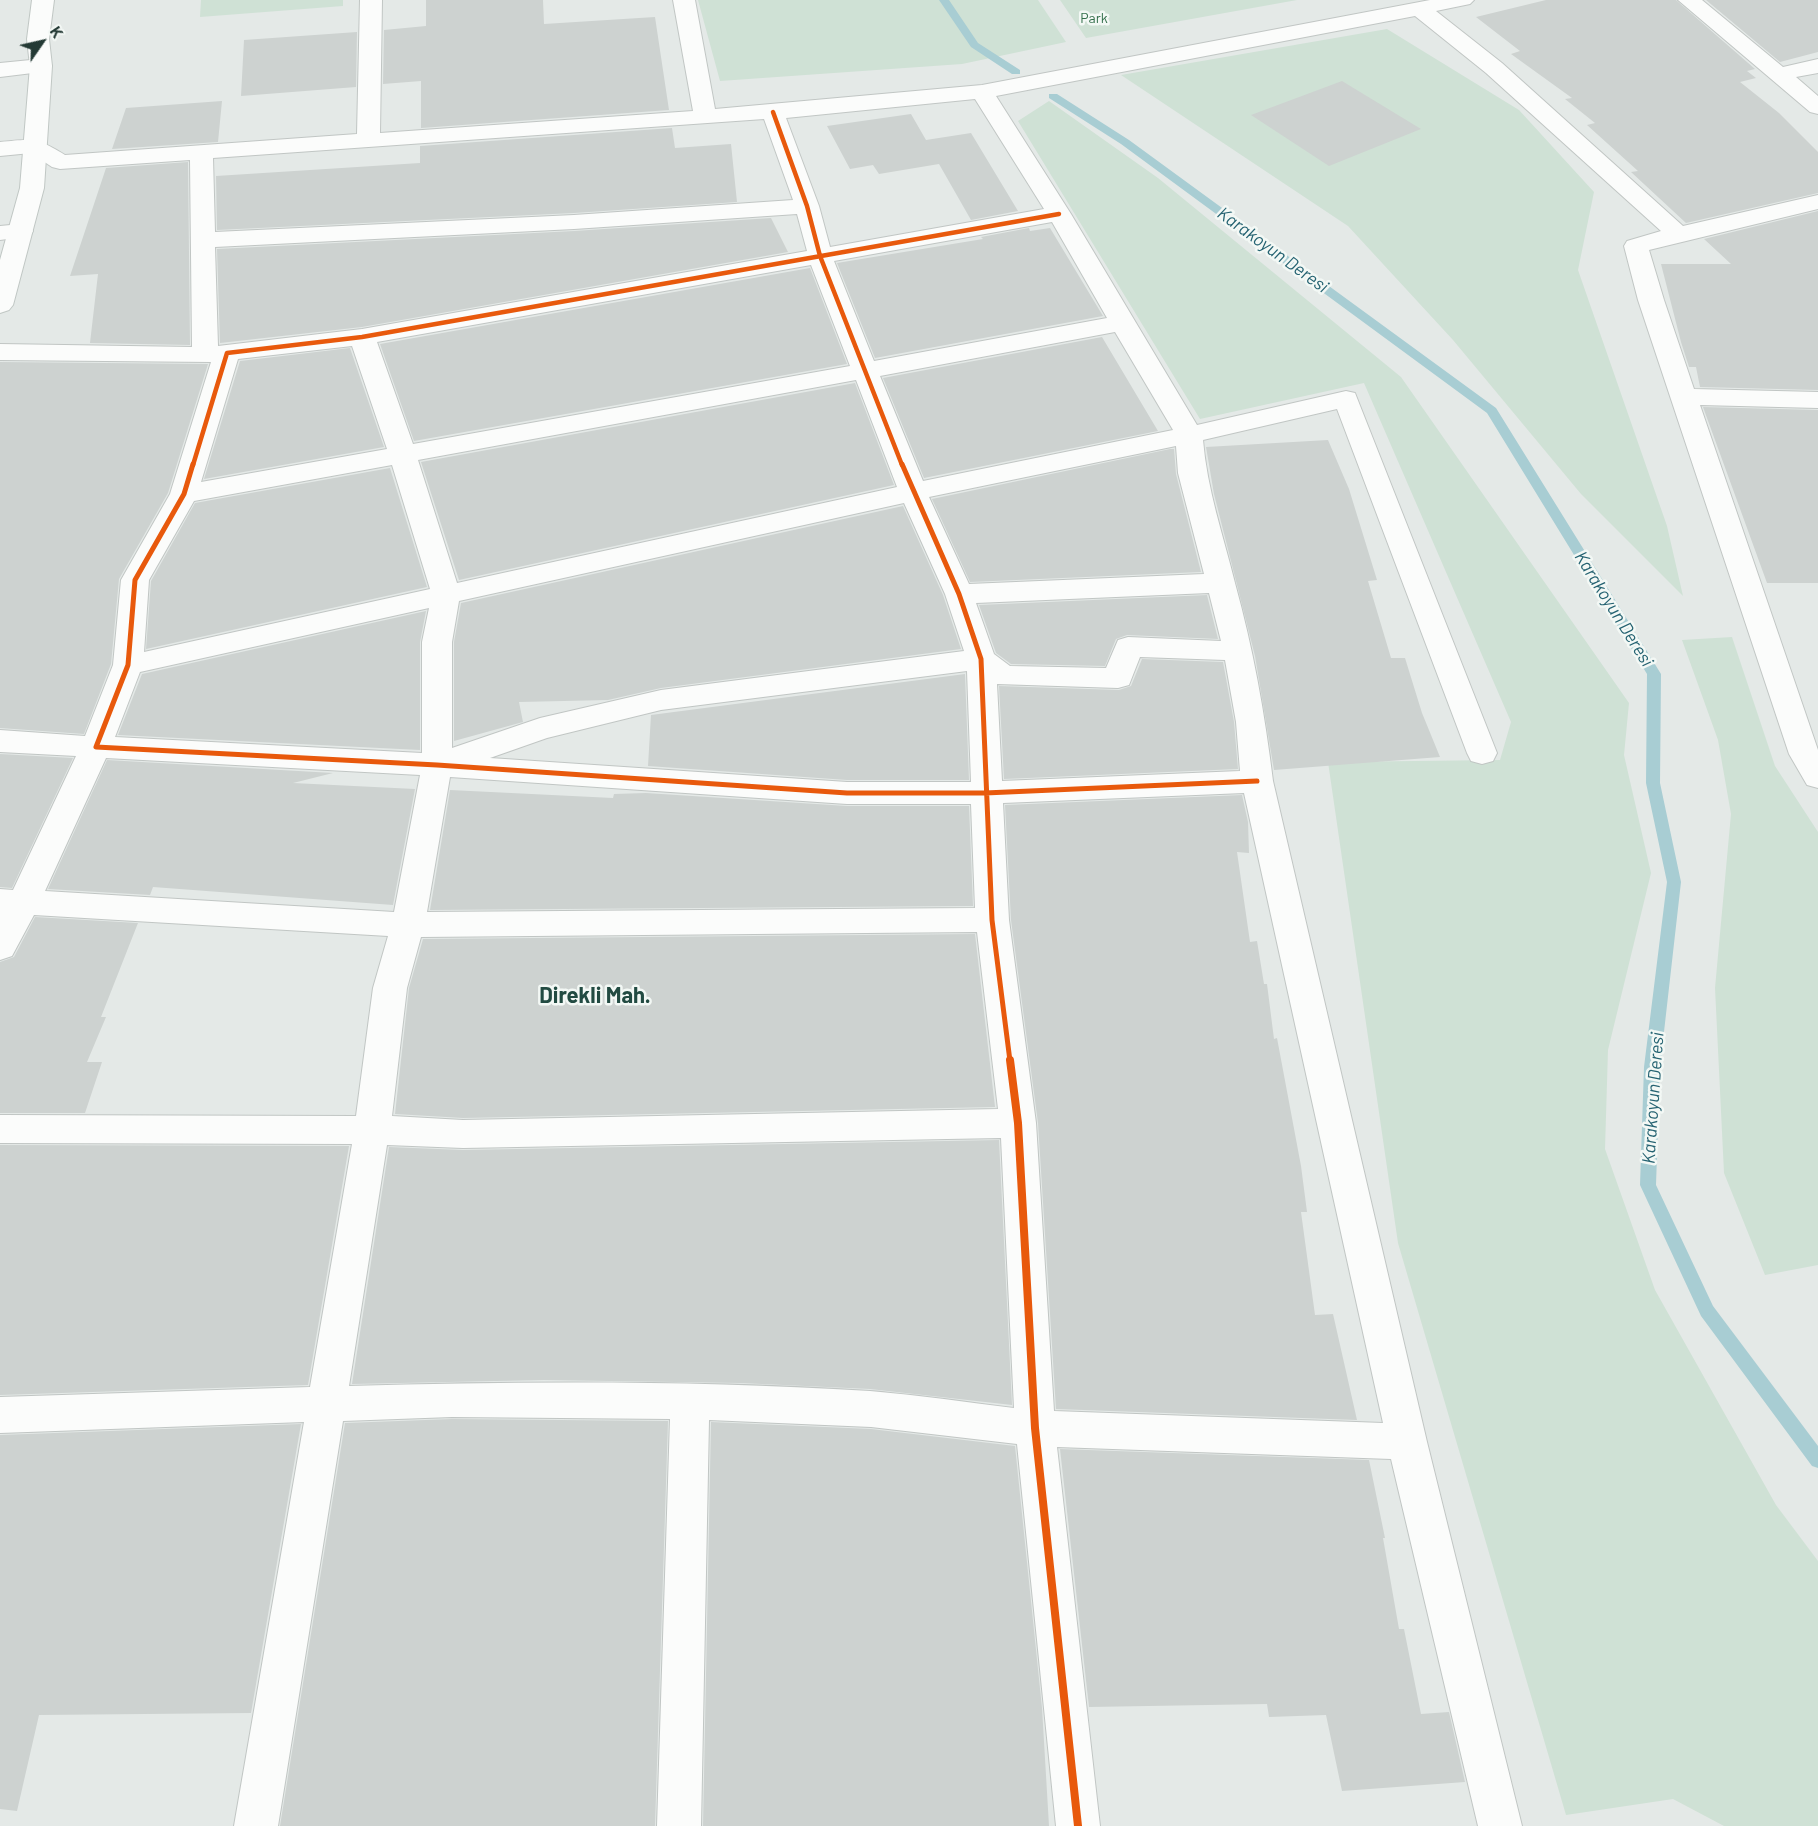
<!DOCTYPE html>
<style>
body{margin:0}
#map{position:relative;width:1818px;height:1826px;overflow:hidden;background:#e4e9e7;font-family:Barlow,sans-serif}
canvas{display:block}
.north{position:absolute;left:12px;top:12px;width:60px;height:60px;-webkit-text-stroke:4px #f3f8f5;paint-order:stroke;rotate:56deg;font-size:16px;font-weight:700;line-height:24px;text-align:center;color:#243a35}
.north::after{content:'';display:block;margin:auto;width:21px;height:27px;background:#243a35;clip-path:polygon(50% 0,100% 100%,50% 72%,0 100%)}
</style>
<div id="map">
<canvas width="1818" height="1826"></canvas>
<div class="north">K</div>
</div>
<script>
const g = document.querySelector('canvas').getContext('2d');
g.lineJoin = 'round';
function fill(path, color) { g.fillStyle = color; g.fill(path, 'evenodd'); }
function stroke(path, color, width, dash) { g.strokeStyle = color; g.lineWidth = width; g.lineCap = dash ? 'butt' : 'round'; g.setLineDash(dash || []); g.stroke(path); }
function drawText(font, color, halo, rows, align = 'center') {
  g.font = font + ' Barlow,sans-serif'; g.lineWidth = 5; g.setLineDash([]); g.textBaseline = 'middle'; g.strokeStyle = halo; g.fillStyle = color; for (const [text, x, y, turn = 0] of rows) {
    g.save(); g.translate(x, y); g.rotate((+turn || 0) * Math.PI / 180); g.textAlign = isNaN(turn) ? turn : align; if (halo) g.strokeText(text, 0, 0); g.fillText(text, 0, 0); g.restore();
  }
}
const green = new Path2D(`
 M201,0h142v6l-143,11z
 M698,0h340l28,42 -104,22 -242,17z
 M1060,0h237l-211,38z
 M1387,29l132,81 75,82 -16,78 89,256 16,70 -102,-102 -128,-154 -105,-114 -227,-151z
 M1049,101l109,77 243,199 228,326 -5,52 27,118 -43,177 -3,99 50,141 121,215 42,56v265h-94l-51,-27 -107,16 -168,-572 -70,-481 172,-2 11,-38 -147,-339 -164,36 -182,-298z
 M1732,637l43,129 43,66v433l-53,10 -41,-102 -9,-185 16,-174 -13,-74 -36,-100z`);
const stream = new Path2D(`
 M939,0h10l29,43 42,27v4h-8l-41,-27z
 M1049,94h8l72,46 367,268 165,266 -1,109 21,99 -21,185 -4,118 57,121 105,140v22l-6,-2 -111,-150 -61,-131 4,-118 23,-185 -21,-99 1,-109 -160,-261 -366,-269 -72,-46z`);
const building = new Path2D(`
 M426,0h117l1,24 111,-7 14,93 -248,18v-47l-38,3 1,-54 42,-4z
 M1546,0h130l79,69 -8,2 9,7 -16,4 39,31 39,39v41l-132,30 -55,-51 7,-1 -51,-46 8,-2 -30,-24 7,-1 -61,-44 9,-3 -44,-34z
 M1706,0h112v52l-38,10z
 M357,32l-1,55 -115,9 3,-56z
 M1342,81l79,48 -92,37 -78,-51z
 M222,101l-4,41 -106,7 14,-41z
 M911,114l15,26 45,-7 47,78 -47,9 -32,-56 -60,10 -6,-9 -23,4 -23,-43z
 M672,128l3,20 56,-4 6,58 -163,11 -357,17 -1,-54 204,-13v-17z
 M188,162l2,183 -100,-2 8,-69 -28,2 36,-108z
 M1818,211v179l-118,-3 -4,-20h-7l-8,-25 -20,-78h70l-27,-25z
 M771,218l17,34 -426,75 -142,16 -3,-94 357,-18z
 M1029,228l1,3 20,-3 53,88 -228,42 -38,-95 146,-24 -2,-2z
 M810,268l37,96 -433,77 -34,-97z
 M1102,337l56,94 -234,47 -41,-100z
 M350,348l34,99 -180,32 36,-118z
 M0,362l208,2 -40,129 -49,86 -8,85 -27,70 -84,-6z
 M855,383l39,102 -435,95 -38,-118z
 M1703,407l115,3v173h-51z
 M1328,440l21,49 28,91 -9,1 23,77h14l17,55 18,44 -166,13 -19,-114 -41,-162 -8,-47z
 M1170,449h4l2,25 25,98 -231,10 -38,-83z
 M390,468l37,119 -281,62 5,-68 44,-78z
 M903,506l40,89 18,54 -300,39 -53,12 -89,2 4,20 -69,19v-99l7,-39z
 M1207,595l11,44 -91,-4 -11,4 -11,27 -94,-2 -15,-11 -17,-48z
 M426,611l-6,31v108l-302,-15 24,-61z
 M1142,659l81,3 11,60 4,47 -234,10 -5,-93 120,4 12,-4z
 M965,674l4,106h-122l-199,-14 3,-51z
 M0,754l73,4 -61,130 -12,-1z
 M107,760l226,13 -40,10 122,6 -22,116 -240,-18 -3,8 -102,-6z
 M450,790l163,8 1,-4 32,-1 201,13h122l4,100 -543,4z
 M1242,795l6,27 1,31 -12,-1 13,90 7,-1 7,43h3l7,55 3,-1 24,128 6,46h-6l14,103 18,-1 24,106 -301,-11 -18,-286 -27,-203 -6,-115z
 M35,917l103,6 -37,94h5l-19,45h15l-17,51h-85v-151l14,-5z
 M975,934l20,173 -532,11 -68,-4 14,-126 14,-49z
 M999,1140l13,265 -142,-16 -130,-6 -196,-3 -192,4 37,-237 74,3z
 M0,1145l349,1 -41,239 -308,10z
 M452,1419l216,2 -13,405h-375l65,-403z
 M711,1422l160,7 144,17 27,262 7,118h-346z
 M301,1424l-50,289 -212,2 -22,96 -17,-2v-374z
 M1060,1449l309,11 16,78h-2l16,91h5l17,85 28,-2 16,70 -123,9 -16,-76 -57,2 -2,-13 -178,3z`);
const street = new Path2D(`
 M360,0h22l-2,133 313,-22 -20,-111h22l20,109 267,-24 448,-85h44l-4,4 -34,7 66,52 181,163 135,-31v14l-169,41 15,50 30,89 124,3v16l-118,-3 118,345v38l-11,-3 -18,-31 -151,-454 -14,-54 3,-5 34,-10 -175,-158 -71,-57 -419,80 75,118 126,211 149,-34 9,2 142,360 -4,8 -11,3 -11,-3 -4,-8 -130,-344 -134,31c4,49 20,95 32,143 18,65 30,131 38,198l154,661 95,384h-44l-87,-367 -334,-12 43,379h-44l-39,-382 -146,-17 -162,-7 -8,406h-44l13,-407 -218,-2 -109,4 -65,405h-44l70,-404 -304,11v-36l310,-10 42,-243 -352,-1v-28l356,1 17,-128 15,-52 -354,-21 -22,41 -12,4v-71l13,1 63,-134 -76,-4v-22l85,6 28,-71 8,-85 49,-86 41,-132 -211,-2v-16l192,3 -2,-187 -130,9 -8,-2 -21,-14 -31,3v-14c32,-3 36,-5 65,13l292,-21zM975,99l69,110 -214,38 -11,-41 -33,-88zM764,119l29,81 -219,15 -359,17 -2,-74zM797,214l10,37 -445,78 -144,17 -3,-99 359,-18zM1052,222l55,96 -233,43 -40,-100zM811,265l39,101 -437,78 -36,-102zM1115,332l58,98 -250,51 -43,-105zM352,346l35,103 -186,33 37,-123zM856,380l41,107 -440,96 -39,-123zM1176,446l2,27 26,101 -235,10 -40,-87zM392,465l38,124 -286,63 5,-72 45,-79zM904,503l41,91 19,57 -303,39 -121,28 -88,30v-106l7,-41zM1209,593l12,48 -93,-4 -10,3 -12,28 -96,-2 -16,-12 -18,-51zM429,608l-7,34v111l-307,-16 25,-65zM1140,657l85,3 11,62 4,49 -238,10 -5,-97 121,4 11,-3zM967,671l4,111h-124l-357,-24 57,-20 114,-28zM106,758l314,17 -26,137 -349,-21zM450,777l397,27h124l4,104 -548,4zM1244,793l139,630 -329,-12 -18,-288 -27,-203 -6,-117zM977,932l21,177 -535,11 -71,-4 15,-128 14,-51zM1001,1138l13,270c-48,-6 -96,-13 -144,-17 -173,-11 -348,-10 -521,-5l38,-241 76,3z
 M1678,0h24l81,67 35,-8v14l-22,4 22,19v18l-8,-2z
 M41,59l8,2 3,5 -3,5 -49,6v-14z
 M21,224l9,2 3,5 -3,5 -30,4v-14z`);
const secondary = new Path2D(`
 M32,0h22l-5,39 3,27 -8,122 -31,117 -4,5 -9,3v-53l20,-72 10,-122 -3,-27z`);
const cyclewayFar2 = new Path2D(`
 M773,112l34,94 13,50 82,209
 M193,465l34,-112 135,-16 697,-123`);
const cyclewayFar1 = new Path2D(`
 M193,464l-9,30 -49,86 -7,85 -32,82 341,18 410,28h138l272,-12
 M902,464l57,130 22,65 11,261 18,141`);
const cycleway = new Path2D(`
 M1010,1060l8,63 17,305 43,398`);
const farParknames = [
 ["Park",1094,18]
];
const waterNames = [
 ["Karakoyun Deresi",1273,250,36],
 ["Karakoyun Deresi",1614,609,58],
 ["Karakoyun Deresi",1653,1098,-86]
];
const districtNames = [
 ["Direkli Mah.",595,996]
];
fill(green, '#cfe1d5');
fill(stream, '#a8cdd3');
fill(building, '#cdd2d0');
stroke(street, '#c1c6c4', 2);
stroke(secondary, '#c0c7c4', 2);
fill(street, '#fbfcfb');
fill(secondary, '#fbfcfb');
stroke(cyclewayFar2, '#e8590c', 4.5);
stroke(cyclewayFar1, '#e8590c', 5);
stroke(cycleway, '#e8590c', 8);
drawText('14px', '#326e4a', '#f3f8f5', farParknames);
drawText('italic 18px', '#246271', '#f3f8f5', waterNames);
drawText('bold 22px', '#224b42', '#f3f8f5', districtNames);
</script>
